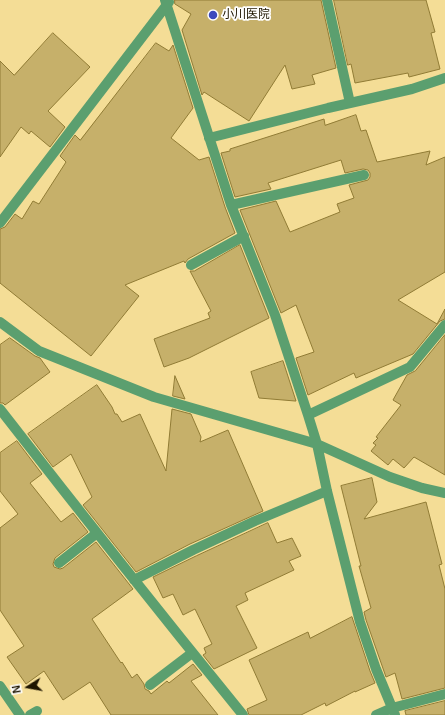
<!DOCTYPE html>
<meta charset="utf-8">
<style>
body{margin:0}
#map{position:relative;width:445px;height:715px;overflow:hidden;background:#f4dd96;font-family:Arial,sans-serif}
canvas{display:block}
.north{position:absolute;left:8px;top:667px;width:40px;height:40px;-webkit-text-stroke:3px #fff;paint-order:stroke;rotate:259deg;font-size:11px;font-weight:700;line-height:16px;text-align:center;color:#1f1600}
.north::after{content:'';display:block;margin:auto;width:14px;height:18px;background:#1f1600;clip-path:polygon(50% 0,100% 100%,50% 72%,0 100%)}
</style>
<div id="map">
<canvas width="445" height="715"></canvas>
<div class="north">N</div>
</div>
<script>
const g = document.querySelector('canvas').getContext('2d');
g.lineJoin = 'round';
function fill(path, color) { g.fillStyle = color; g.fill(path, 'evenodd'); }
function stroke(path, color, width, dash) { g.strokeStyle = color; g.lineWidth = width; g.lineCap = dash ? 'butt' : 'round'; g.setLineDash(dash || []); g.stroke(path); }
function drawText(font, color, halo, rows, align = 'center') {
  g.font = font + ' Arial,"Noto Sans JP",sans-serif'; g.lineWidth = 3.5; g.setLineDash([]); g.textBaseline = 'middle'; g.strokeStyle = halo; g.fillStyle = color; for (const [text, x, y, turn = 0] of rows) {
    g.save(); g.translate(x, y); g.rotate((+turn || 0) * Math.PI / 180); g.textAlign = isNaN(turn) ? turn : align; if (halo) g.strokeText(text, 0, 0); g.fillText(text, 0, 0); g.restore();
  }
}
const building = new Path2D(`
 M175,0h146l15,68 -24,7 3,9 -23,5 -7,-24 -36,56 -45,-29 -2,3 -20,-65 9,-16 -16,-10z
 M334,0h92l9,32 -4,1 9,36 -31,8 -1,-4 -53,10 -4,-19 -3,1z
 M53,33l37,34 -42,44 17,16 -15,20 -19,-16 -2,3 -8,-7 -21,30v-96l14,14z
 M156,43l13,8 4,-6 20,63 -22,30 28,22 10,-3 16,50 10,26 -47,26 -3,4 -1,-2 -59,24 14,11 -48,60 -91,-73v-54l5,-2 10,-13 7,5 11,-18 6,3 27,-42 -6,-6 15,-21 5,5z
 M356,115l5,16 5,-1 11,32 53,-11 -4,14 19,-8v115l-47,28 39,24 8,-15v10l-5,2 -27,33 -57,24 -2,-5 -46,22 -12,-37 18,-6 -18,-47 -15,8 -41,-103 36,-9 14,31 50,-20 -3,-8 17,-6 -5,-13 19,-5 2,-3v-4l-2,-3 -5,-1 -18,4 -4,-13 -73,23 3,6 -36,8 -14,-44 9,-2v-2l94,-30 1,6z
 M240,245l29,73 -80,40 -25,9 -10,-28 56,-21 -2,-5 3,-2 -21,-40h4z
 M445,335v140l-31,-18 -10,11 -11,-9 -5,6 -17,-14 5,-6 -3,-2 5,-5 -2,-1 25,-32 -8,-5 14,-25 8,-4z
 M10,338l25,18 5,2 10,14 -45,33 -2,-2h-3v-58z
 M283,361l13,40h-1l-36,-3 -8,-26z
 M175,376l10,23 -12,-3z
 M97,385l15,22 3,7h2l5,8 18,-8 26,57 6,-62 19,5 10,23 -1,5 28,-12 35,81 -73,33 -54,28 -53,-67 9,-8 -21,-43 -18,13 -25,-33z
 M17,441l25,33 -12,9 31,39 12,-9 15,19 -33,26 -2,6 1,3 6,2 3,-1 33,-26 37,47 -41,30 29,44 1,-1 10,16 5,-4 7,10 1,5 4,2 2,3 16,-13 2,2 24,-19 9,11 -11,6 27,34h-107l-21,-33 -27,18 -19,-29 -18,13 -19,-27 17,-11 -24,-36v-82l18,-14 -18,-23v-38z
 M372,478l5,24 -13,17 62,-17 16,62 -3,1 6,24v99l-43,11 -7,-26 -9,4 -20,-57 -2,-8 7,-4 -12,-42h2l-20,-80z
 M268,523l9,20 15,-5 9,18 -12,5 5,9 -49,23 3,7 -12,6 21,42 -43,21 -11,-14 3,-2 -2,-5 8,-4 -17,-35 -12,6 -10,-21 -10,4 -10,-21 43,-21z
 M352,617l18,54 5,12 -20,9v-1l-29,15 -1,-3 -24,12h-52l-2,-6 20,-9 -18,-40 59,-28 2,6z
 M445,701v14h-39l-1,-4z`);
const minor = new Path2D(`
 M165,0l66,205 44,110 33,100 9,29 10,47 33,131 16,47 19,46
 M327,0l23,103
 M209,138l119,-30 84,-19 33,-11
 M231,205l133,-30
 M0,223l169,-221
 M191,265l53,-29
 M0,322l39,29 115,46 163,47 73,33 32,11 23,5
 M0,409c80,103 161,205 243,306
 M308,415l102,-48 35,-42
 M59,563l38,-30
 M134,580l59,-30 62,-29 72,-30
 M150,685l42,-32
 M0,686l20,29
 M30,715l7,-4
 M376,715l16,-7 53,-14`);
const markers = [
 [213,15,5,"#3c4abd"]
];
const poiNames = [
 ["小川医院",222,15]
];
fill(building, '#c6b06a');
stroke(building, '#907b35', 1);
stroke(minor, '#5b9f6f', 10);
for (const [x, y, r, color] of markers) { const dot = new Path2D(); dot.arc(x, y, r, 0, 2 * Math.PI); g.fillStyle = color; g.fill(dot); stroke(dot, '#fff', 1.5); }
drawText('12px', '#1f1600', '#fff', poiNames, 'left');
</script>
